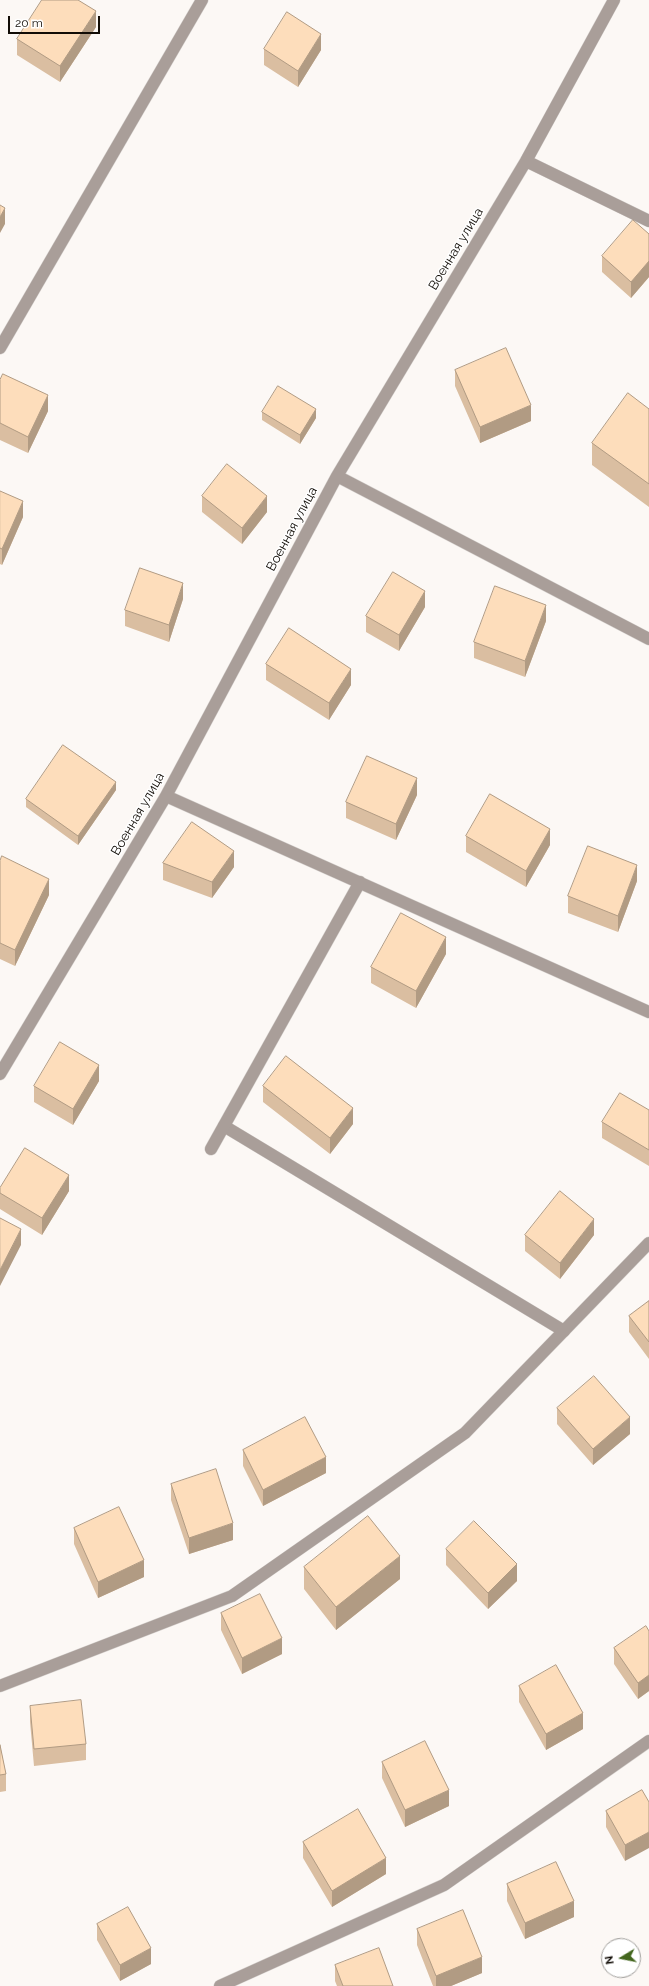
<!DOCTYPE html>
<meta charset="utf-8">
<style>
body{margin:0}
#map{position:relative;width:649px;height:1986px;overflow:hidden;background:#fcf8f5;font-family:Raleway,sans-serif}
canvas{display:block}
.north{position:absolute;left:601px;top:1938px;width:40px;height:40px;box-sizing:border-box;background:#fff;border:1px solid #a09e9b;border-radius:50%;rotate:260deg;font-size:11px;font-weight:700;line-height:16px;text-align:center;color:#110c06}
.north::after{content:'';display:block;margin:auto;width:14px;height:18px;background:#43661e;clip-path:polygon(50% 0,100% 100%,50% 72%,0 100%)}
.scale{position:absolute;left:8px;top:16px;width:92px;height:18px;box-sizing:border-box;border:2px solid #110c06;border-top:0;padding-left:5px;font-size:12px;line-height:14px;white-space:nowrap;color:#110c06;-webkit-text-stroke:3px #fff;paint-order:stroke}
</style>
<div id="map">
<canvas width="649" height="1986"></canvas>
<div class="north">N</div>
<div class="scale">20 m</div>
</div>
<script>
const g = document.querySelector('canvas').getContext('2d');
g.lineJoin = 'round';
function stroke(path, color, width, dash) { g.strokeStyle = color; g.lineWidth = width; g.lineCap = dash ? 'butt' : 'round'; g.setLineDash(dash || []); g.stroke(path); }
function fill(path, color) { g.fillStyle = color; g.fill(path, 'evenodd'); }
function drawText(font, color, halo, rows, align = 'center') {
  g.font = font + ' Raleway,sans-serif'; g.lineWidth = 3; g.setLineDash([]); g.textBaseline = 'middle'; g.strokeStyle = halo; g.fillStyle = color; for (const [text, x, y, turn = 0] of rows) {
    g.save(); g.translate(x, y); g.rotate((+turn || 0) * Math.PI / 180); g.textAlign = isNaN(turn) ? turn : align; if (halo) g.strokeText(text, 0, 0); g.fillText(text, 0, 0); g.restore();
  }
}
const lane = new Path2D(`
 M224,1126l340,205`);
const street = new Path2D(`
 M526,161l123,60
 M0,348l202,-348
 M337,476l312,163
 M166,796l483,216
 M0,1074l166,-278 171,-320 189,-315 88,-161
 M211,1149l149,-267
 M0,1686l232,-90 233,-163 184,-190
 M220,1986l224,-101 205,-144`);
const wall = new Path2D(`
 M96,27l-36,55 -43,-27v-16z
 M264,49l57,1 -23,37 -34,-22z
 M649,234v43l-18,21 -29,-26v-16z
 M455,370l76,51 -51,22 -25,-57z
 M0,380l48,31 -20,42 -28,-13z
 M649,409v98l-57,-42v-22z
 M262,412l54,6 -16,26 -38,-24z
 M0,491l23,26 -21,48 -2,-1z
 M202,496l65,16 -25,32 -40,-32z
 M183,599l-14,43 -44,-16v-16z
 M425,607l-26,44 -33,-19v-16z
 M546,621l-21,56 -51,-19v-16z
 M266,664l85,21 -22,35 -63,-40z
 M116,790l-38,55 -52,-38v-8z
 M417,795l-21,45 -50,-22v-16z
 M466,836l84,9 -24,42 -60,-35z
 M0,861l49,34 -34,71 -15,-7z
 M163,863l71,4 -22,31 -49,-18z
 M637,881l-19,51 -50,-19v-17z
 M446,954l-30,54 -45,-25v-16z
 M99,1081l-26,44 -39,-23v-16z
 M263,1086l90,38 -23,30 -67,-52z
 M649,1110v56l-47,-28v-16z
 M0,1188l69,3 -27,44 -42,-26z
 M525,1235h69l-34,44 -35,-28z
 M649,1301v58l-20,-27v-16z
 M557,1408l73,26 -37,31 -36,-41z
 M243,1450l83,23 -63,33 -20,-40z
 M171,1484l62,56 -44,14 -18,-54z
 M74,1528l70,49 -46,21 -24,-54z
 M446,1549l71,32 -29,28 -42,-44z
 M304,1567l96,12 -64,51 -32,-41z
 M221,1613l61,41 -40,20 -21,-44z
 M649,1631v60l-11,8 -24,-35v-16z
 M519,1686l64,43 -37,21 -27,-48z
 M30,1706l56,38v16l-52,6 -4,-44z
 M0,1745l6,29v17l-6,1z
 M382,1762l67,44 -44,21 -23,-49z
 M642,1790l-17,71 -19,-34v-16z
 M303,1842l83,32 -54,33 -29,-49z
 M507,1884l67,33 -49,22 -18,-38z
 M97,1924l54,40 -31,17 -23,-41z
 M417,1929l65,44 -31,13h-18l-16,-41z
 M335,1965l58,21h-56l-2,-5z`);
const shadedWall = new Path2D(`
 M96,11v16l-36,55v-16z
 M321,34v16l-23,37v-16z
 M5,208v16l-5,9v-16z
 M649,261v16l-18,21v-16z
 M48,395v16l-20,42v-16z
 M531,405v16l-51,22v-16z
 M316,409v9l-16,26v-9z
 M267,496v16l-25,32v-16z
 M23,501v16l-21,48v-16z
 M183,583v16l-14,43v-17z
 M425,591v16l-26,44v-16z
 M546,605v16l-21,56v-16z
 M351,669v16l-22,35v-17z
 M417,778v17l-21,45v-16z
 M116,782v8l-38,55v-9z
 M550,829v16l-24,42v-16z
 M234,851v16l-22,31v-16z
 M637,865v16l-19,51v-16z
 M49,879v16l-34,71v-16z
 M446,937v17l-30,54v-17z
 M99,1065v16l-26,44v-16z
 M353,1108v16l-23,30v-16z
 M69,1175v16l-27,44v-17z
 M594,1219v16l-34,44v-16z
 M21,1229v16l-21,41v-16z
 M630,1417v17l-37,31v-16z
 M326,1457v16l-63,33v-16z
 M233,1523v17l-44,14v-16z
 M400,1556v23l-64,51v-23z
 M144,1560v17l-46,21v-16z
 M517,1564v17l-29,28v-16z
 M282,1638v16l-40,20v-16z
 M649,1675v16l-11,8v-16z
 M583,1713v16l-37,21v-16z
 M449,1790v16l-44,21v-17z
 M649,1832v16l-24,13v-16z
 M386,1858v16l-54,33v-16z
 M574,1901v16l-49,22v-16z
 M151,1948v16l-31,17v-16z
 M482,1957v16l-31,13h-15v-10z`);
const building = new Path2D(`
 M42,0h36l18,11 -36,55 -43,-27z
 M287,12l34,22 -23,37 -34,-22z
 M0,205l5,3 -5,9z
 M633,220l16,14v27l-18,21 -29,-26z
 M506,348l25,57 -51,22 -25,-57z
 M3,374l45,21 -20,42 -28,-14v-43z
 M278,386l38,23 -16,26 -38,-23z
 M628,393l21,16v75l-57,-41z
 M227,464l40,32 -25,32 -40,-32z
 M0,491l23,10 -21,48 -2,-1z
 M140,568l43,15 -14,42 -44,-15z
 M393,572l32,19 -26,44 -33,-19z
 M495,586l51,19 -21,56 -51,-19z
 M289,628l62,41 -22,34 -63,-39z
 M63,745l53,37 -38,54 -52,-37z
 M367,756l50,22 -21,46 -50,-22z
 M490,794l60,35 -24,42 -60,-35z
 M192,822l42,29 -22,31 -49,-19z
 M588,846l49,19 -19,51 -50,-20z
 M2,856l47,23 -34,71 -15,-7v-82z
 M401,913l45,24 -30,54 -45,-24z
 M60,1042l39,23 -26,44 -39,-23z
 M286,1056l67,52 -23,30 -67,-52z
 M620,1093l29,17v40l-47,-28z
 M25,1148l44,27 -27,43 -42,-25v-5z
 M560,1191l34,28 -34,44 -35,-28z
 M0,1218l21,11 -21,41z
 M649,1301v41l-20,-26z
 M594,1376l36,41 -37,32 -36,-41z
 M305,1417l21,40 -63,33 -20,-40z
 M216,1469l17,54 -44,15 -18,-54z
 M119,1507l25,53 -46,22 -24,-54z
 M368,1516l32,40 -64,51 -32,-40z
 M474,1521l43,43 -29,29 -42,-44z
 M260,1594l22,44 -40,20 -21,-45z
 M646,1626l3,5v44l-11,8 -24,-35z
 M556,1665l27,48 -37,21 -27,-48z
 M81,1700l5,44 -52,5 -4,-43z
 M425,1741l24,49 -44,20 -23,-48z
 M0,1745l6,29 -6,1z
 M642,1790l7,12v30l-24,13 -19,-34z
 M358,1809l28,49 -54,33 -29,-49z
 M556,1862l18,39 -49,22 -18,-39z
 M128,1907l23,41 -31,17 -23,-41z
 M463,1910l19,47 -46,19 -19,-47z
 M379,1948l14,38h-50l-8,-21z`);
const streetNames = [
 ["Военная улица",456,249,-59],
 ["Военная улица",292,529,-62],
 ["Военная улица",138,814,-60]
];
stroke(lane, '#d6d2cf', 13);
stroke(street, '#d6d2cf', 13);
stroke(lane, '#a99e99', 12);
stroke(street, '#a99e99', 12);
fill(wall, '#dabea1');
fill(shadedWall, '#b19b83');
fill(building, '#fdddbb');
stroke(building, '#b19b83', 1);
drawText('13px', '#110c06', '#fff', streetNames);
</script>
